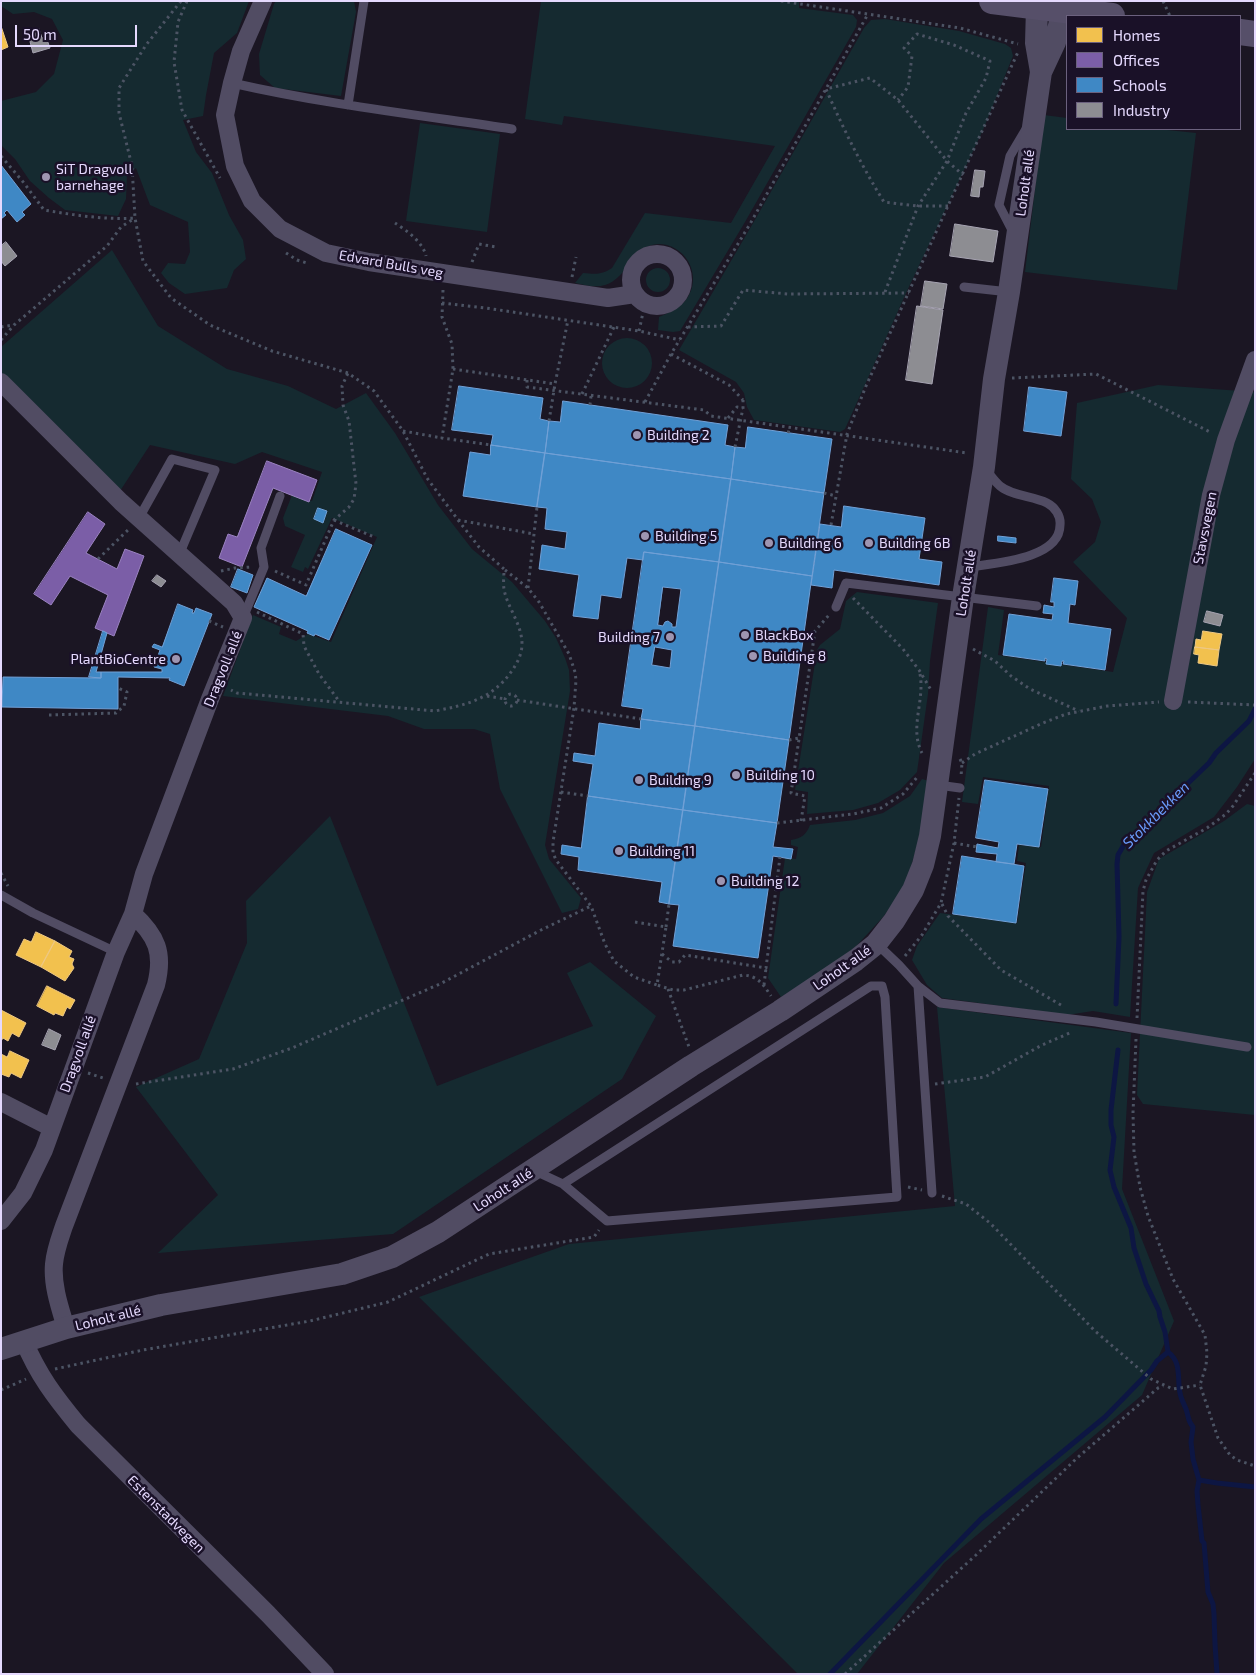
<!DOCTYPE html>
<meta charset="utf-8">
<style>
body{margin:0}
#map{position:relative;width:1256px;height:1675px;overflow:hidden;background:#1b1623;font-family:"Exo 2",sans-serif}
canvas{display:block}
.frame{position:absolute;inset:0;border:2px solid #e5d9fe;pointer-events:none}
.legend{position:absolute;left:1066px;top:15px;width:175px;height:115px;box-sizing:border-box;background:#1a1128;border:1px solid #6b617e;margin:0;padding:6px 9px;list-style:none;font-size:15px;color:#e5d9fe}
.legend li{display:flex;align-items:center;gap:10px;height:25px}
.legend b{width:25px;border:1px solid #6b617e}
.scale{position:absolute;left:15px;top:25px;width:122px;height:22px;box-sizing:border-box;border:2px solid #e5d9fe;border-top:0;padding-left:6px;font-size:15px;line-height:18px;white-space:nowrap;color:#e5d9fe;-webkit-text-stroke:4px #1a1128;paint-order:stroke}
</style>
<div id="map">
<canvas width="1256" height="1675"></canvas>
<div class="frame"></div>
<ul class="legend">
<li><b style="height:14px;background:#f2c14e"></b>Homes</li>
<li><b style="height:14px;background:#7b5ea7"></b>Offices</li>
<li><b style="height:14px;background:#3f88c5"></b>Schools</li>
<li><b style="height:14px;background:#8d8d92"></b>Industry</li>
</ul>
<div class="scale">50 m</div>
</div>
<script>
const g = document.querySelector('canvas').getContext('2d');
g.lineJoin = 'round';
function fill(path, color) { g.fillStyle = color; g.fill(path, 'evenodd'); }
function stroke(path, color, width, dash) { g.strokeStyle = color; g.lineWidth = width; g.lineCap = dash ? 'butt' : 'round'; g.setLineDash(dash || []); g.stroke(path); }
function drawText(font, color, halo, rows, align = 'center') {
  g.font = font + ' "Exo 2",sans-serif'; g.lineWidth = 5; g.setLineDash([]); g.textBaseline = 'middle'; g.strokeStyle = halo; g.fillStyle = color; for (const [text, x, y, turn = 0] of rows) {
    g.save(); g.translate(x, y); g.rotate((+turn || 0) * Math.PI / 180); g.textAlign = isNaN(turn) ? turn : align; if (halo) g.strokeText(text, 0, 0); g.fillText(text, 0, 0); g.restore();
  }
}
const green = new Path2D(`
 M1,1h248l-12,32 -23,20 -8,42 -3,21 -20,4 13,32 16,21 17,42 14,25 3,19 -12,11 -7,18 -42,6 -16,-11 -8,-10 7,-10 17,1 5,-12 -2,-30 -38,-17 -14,-37 -9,7 -1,24 -8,17 -53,-6 -16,-12 -19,-17 -15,-22 -14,-14v-44l35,-9 18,-18 9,-34 -11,-21 -18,-7 -21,2 -12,-8z
 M276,1h78l2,11 -15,84 -66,-8 -15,-13 -1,-21 15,-50z
 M541,1h258v7l54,7 4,5 -1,7 -111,195 -65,109 -7,1 -15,-2 1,-13c9,-4 19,-8 26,-16 16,-19 7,-49 -18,-56 -33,-8 -36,32 -62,40 -10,3 -20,0 -30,-2l8,-10c12,1 19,2 29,-5l33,-55 86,10 44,-77 -211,-30 -2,9 -37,-6z
 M885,19l74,12 46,13 6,4 2,8 -30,74 -76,161 -62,138 -5,3 -86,-12 -7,-13 -3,-14 -8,-11 -57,-32 73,-125 112,-197 7,-8z
 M1044,115l23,3v11h91l38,4 -19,157 -152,-18z
 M420,123l80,11 -13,98 -81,-11z
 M112,250l46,76 69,43 61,17 48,23 30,-16 29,40 43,72 34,44 40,33 33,39 11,17 9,20 4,12 1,21 -25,154 4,14 32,39 -3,11 -16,4 -62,-124 -10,-55 -16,-5h-50l-36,-13 -165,-20 30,-81 28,12 -2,7 17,7 12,-7 23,8 46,-105 -45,-19 -24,51 -3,-2 -2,5 -12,-5 14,-32 -20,-9 -2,-8 9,-23 20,6 10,-29 -60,-20 -27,12 -85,-19 -30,46 -119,-115v-29z
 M646 280a12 12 0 1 1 24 0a12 12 0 1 1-24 0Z
 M602 363a25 25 0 1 1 50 0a25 25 0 1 1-50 0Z
 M1158,385l97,7v367l-18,28 -23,30 -60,36 -16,35 -8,129 -37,-6 -26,4 -125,-17 -15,-13 -15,-25 5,-14 23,-33 77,10 9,-60 -9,-2 2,-16 22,2 8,-61 -66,-9 -5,27 -16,-2 26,-195 16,3 -6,45 115,17 14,-54 -54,-56 22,-20 6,-20 -9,-23 -21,-20 6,-76z
 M857,592l81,11 -8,58 -2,33 -11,78 -17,18 -22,13 -25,7 -46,4 1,-22 -13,-2 22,-140 3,-5 20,-16 6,-28z
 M922,779l7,2 -10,58 -13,45 -22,32 -36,39 -67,42 -13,-19 17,-120 11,1 2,-12 -7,-2v-5c11,-2 15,-5 19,-15l45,-5 28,-7 27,-17z
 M1247,804l8,2v309l-112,-11 -6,-9 10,-203 12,-33 65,-38z
 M330,816l107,270 156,-60 -26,-53 23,-11 66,54 -34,63 -229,155 -235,19 60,-58 -82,-108 63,-28 48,-116 -1,-42z
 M937,1007l194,26 -9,156 52,132 -32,74 -198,168 -87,111h-59l-379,-377 150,-53 386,-38z`);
const homes = new Path2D(`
 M1,26l7,21 -7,3z
 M1203,631l19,3 -3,16 -24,-3 1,-8 5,1z
 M1195,647l24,3 -2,16 -19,-3 1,-8 -5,-1z
 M36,932l19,9 -14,26 -25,-12 8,-16 7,3z
 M55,941l17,10 -3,6 5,2 -2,5 2,4 -9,13 -24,-14z
 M47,986l28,14 -5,9 -3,-2 -4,9 -8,-3 -1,2 -17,-9z
 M1,1010l25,13 -7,14 -7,-4 -4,8 -5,-3 -2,3z
 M10,1051l19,9 -8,18 -10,-5 -2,4 -8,-3v-20l6,3z`);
const offices = new Path2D(`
 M267,461l50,19 -8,22 -36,-14 -31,79 -23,-9 9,-24 9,3z
 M88,512l17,12 -19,29 31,16 8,-20 19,7 -30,80 -19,-8 13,-33 -38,-19 -19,29 -17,-11z`);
const schools = new Path2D(`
 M1,165l30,39 -9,8 3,3 -8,7 -10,-12 -3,3 2,2 -5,4z
 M459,386l84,12 -3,21 9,2 -4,32 -54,-8 2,-10 -41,-5z
 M1029,387l38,5 -6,44 -37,-5z
 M563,401l165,24 -3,20 10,2 -4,32 -186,-26 4,-32 11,1z
 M748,427l84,12 -8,54 -93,-14 4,-32 10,1z
 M491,445l54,8 -8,54 -74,-11 7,-44 20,3z
 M545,453l186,26 -12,83 -75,-10 -1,8 -16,-2 -6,40 -20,-3 -3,24 -25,-3 6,-41 -40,-6 3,-24 23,4 2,-17 -22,-3 2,-21 -10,-1z
 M731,479l93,14 -12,83 -93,-14z
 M844,506l81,12 -6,41 23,3 -3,23 -105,-15 -2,18 -21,-3 9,-61 21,3z
 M318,508l9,3 -4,12 -9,-4z
 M336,529l36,16 -43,95 -14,-6 -1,2 -7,-3 1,-2 -54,-24 13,-29 39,18z
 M998,536l18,2v5l-18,-2z
 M644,552l75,10 -24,164 -54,-7 2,-10 -21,-3zM663,587l18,2 -5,38h-4v-3l-4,-3 -3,1 -2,4 -5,-1zM655,647l17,3 -2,18 -18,-3z
 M719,562l93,14 -23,164 -94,-14z
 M238,569l15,6 -6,18 -16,-6z
 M1054,578l24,3 -3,24 -5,-1 -2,19 43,6 -6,41 -42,-6 1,-3h-2l-1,5 -15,-2 1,-5 -2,-1v3l-42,-6 6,-41 43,6 1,-6 -10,-1 1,-8 10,2v-5h-3z
 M178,604l15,6 -1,3h2l2,-5 16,6 -28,72 -15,-6 1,-2 -52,-1v32l-116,-2 1,-30 98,1v-6h61v-3l-8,-2 6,-17 -8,-3 2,-3 8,3z
 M103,631l4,2 -11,39h5v6l-12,-1z
 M641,719l54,7 -12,84 -95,-14 5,-32 -20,-3 1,-8 21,3 4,-33 41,6z
 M695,726l94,14 -12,83 -94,-13z
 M985,780l63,9 -9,58 -22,-3 -3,20 -18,-2 1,-8 -21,-2 1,-8 21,4 1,-6 -23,-4z
 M588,796l95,14 -14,94 -10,-2 3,-20 -84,-12 1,-13 -18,-3 1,-9 19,3z
 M683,810l94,13 -4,24 20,2 -2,10 -18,-3 -15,102 -85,-12 6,-41 -10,-1z
 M962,856l62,10 -8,57 -63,-9z`);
const industry = new Path2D(`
 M39,29l3,9 4,-1 4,11 -17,5 -5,-19z
 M975,170l10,1 -2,16h-3l-1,10 -8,-1z
 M955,224l43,7 -5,31 -43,-6z
 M6,242l11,14 -12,10 -4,-5v-15z
 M925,281l22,3 -4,25 -22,-3z
 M917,306l26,4 -11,74 -26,-4z
 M157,575l9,6 -5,6 -9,-6z
 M1207,611l16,4 -3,11 -16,-4z
 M49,1029l12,6 -6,15 -13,-5z`);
const stream = new Path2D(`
 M1116,1004l3,-67 -2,-73 1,-9 7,-12 30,-24 17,-20 6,-2 4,-8 27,-26 7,-10 33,-32 6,-12
 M1168,1352c14,10 9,27 12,41 1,6 4,11 6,16 3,8 1,11 7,18l-2,15 2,17 6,21 -2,11 1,14 4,36 2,2 4,49 5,12 1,10 1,30 2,30
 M1199,1480l18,3 38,4
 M830,1674l151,-155 124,-102 46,-47 6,-9 11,-9 -3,-20 -5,-15 -1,-6 -13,-27 -12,-36 -3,-20 -17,-41 -4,-17 4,-33 -3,-12v-15l7,-60`);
const path = new Path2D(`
 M181,1l-35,44 -27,43v25l13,53 3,52 8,43 28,37 39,27 62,26 76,22 26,18 29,40 24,47 31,42 21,27 25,22c0,7 -1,14 0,20 3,18 18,35 18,55 0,10 -5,20 -11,28 -19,27 -45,33 -76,39l-198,-18 -6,-3
 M187,1l-9,21 -4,40 8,48 38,68
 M781,1l179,27 58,16
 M1163,1l7,15
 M1,156l23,27 20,27c30,5 60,10 91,8
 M948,206h-30l-34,-4c-23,-37 -41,-74 -58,-113l44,-11 28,22 49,61 16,14
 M395,223c11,7 28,19 31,33
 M286,253l11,7 10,3
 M472,262l7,-18 17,3
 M572,277l4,-20
 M443,290l-1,27 10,27 1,25 -11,69 49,7
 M885,292l33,-86 29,-45 19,-48 20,-35 4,-17 -36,-16 -37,-11 -13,14 8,8 -4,31 -10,13
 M442,303l44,5 153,23 41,9
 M1,327l12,-2
 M688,327l33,-1 22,-36 45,4 121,-1
 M639,331l5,-23
 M1,340l13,-15 93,-79 14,-19 14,-9
 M671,354l58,31 14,15
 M453,369l102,15 13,-64
 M1012,378l84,-4 116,59
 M527,380v7l177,23 7,6 256,37
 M582,394l32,-67
 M645,402l26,-48 79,-130 118,-210
 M590,405l1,-9
 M728,418l9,-11 6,1
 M403,431l39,7
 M788,433l2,-6
 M824,493l12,3
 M334,520l40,17
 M458,520l76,14
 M831,525l16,-91 19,-48 152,-334
 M98,559l30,-29
 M505,570l23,18 11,14 30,52 6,18 1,8 -2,28 -21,134v11l3,7 35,46 14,38 9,17 20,16 23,8
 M221,571l14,-3 17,-1
 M275,571l31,14 28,-65 15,-13 5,-8 2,-15 -7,-63 -6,-16 -1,-19 6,-13
 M528,588l9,-81
 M853,598l50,51 16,21 12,20
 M257,612l46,22 1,12 15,28 20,27
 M209,621l14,6
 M973,649l22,12 16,15 19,13 49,22
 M920,674c5,27 -11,54 2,79
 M505 700a6 6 0 1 1 12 0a6 6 0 1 1-12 0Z
 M487,696l18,3
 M517,700l124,19
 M1188,702l67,3
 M49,715l67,-2 8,-7 3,-14 -9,-4
 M789,740l10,-2
 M960,759l2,4 -1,14
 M962,763l13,-9 68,-31 23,-9 41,-8 52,-4
 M561,792l27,4
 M801,821l4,-25 -14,-3 24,-162 14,-16
 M777,823l76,-9 28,-6 22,-14 16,-19
 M954,843l23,4
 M1,873l7,13
 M942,904l6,12 53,54 60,35
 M635,922l31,5 -9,58 16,5h11l59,-15c15,1 20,9 28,21
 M666,927l3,-23
 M662,954l10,8h7l6,-7 81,13 14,-111
 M905,956l17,-21 19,-32 13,-60 5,-45
 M764,985l2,-17
 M668,989l21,58
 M1137,1018l6,-127 3,-11 11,-20 9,-9 41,-23 19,-14 7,-8 22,-33
 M1136,1039l-3,74 1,39 6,35 8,29 25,63 32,56 2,18 -1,13 -6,19 18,53 12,17 7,5 18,6
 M88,1073l15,5
 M136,1084l97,-15 59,-21 148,-64 101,-54 50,-24
 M935,1084l50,-7 57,-32 30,-13
 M908,1187l14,3
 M942,1196l24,8 24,19 105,108 56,48 22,10 27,-4
 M55,1369l88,-19 167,-29 78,-19 101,-48 105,-17 5,-7
 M1,1390l25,-11
 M845,1674l131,-119 101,-97 81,-70 5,-2`);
const service = new Path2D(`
 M232,83c92,21 186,32 280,46
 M348,105l16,-104
 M1013,232l-14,-27 11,-49 16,-27
 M964,287l45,5
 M139,518l33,-59 43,11 -36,85
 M970,567c25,-4 90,-8 90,-42 1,-9 -5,-18 -13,-22 -14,-7 -35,-7 -47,-17 -5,-4 -9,-10 -13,-15
 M836,607l10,-24 191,23
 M243,618l21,-51 -3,-19 19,-52
 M938,785l22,3
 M1,895l32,18 83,39
 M877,944l22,21 19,21 22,17 156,19 151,25
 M918,986l14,207
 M535,1171l28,13 44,37 290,-24 -12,-200 -3,-11h-11l-308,198`);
const minor = new Path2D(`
 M263,1l-22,50 -9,32 -7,32 10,51 17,35 28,28 46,24 43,9 239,36 27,-4
 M631 280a26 26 0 1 1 52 0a26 26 0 1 1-52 0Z
 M1,382l120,120 113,101 9,15 -33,81 -66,175 -11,40 -17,38 -72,198 -21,43 -22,28
 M1173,701l38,-206 15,-55 29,-80
 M1,1102l51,26
 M66,1328c-6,-20 -14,-43 -12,-64 1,-13 6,-26 10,-38l92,-241c8,-32 1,-49 -23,-71
 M24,1341c14,34 31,56 54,84l190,189 57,60`);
const tertiary = new Path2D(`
 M1037,7l-1,36 5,29
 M1,1349l65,-21 95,-23 181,-31 50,-17 46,-25 253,-166 89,-55 76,-51 20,-16 18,-23 19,-31 10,-25 7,-29 33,-239 21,-130 10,-88 15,-87 32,-220 14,-30 8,-32`);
const secondary = new Path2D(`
 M992,1l120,15
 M1240,32l15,2`);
const pathBridge = new Path2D(`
 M549,421l6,-37
 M735,447l8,-39v-8`);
const markers = [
 [46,177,5,"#9e95b1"],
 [637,435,5,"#9e95b1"],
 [645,536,5,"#9e95b1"],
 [769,543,5,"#9e95b1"],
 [869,543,5,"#9e95b1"],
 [745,635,5,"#9e95b1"],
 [670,637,5,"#9e95b1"],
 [753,656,5,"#9e95b1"],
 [176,659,5,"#9e95b1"],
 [736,775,5,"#9e95b1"],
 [639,780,5,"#9e95b1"],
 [619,851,5,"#9e95b1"],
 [721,881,5,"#9e95b1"]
];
const poiNames = [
 ["SiT Dragvoll",56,169],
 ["barnehage",56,185],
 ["Building 2",647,435],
 ["Building 5",655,536],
 ["Building 6",779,543],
 ["Building 6B",879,543],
 ["BlackBox",755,635],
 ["Building 7",660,637,"right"],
 ["Building 8",763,656],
 ["PlantBioCentre",166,659,"right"],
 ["Building 10",746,775],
 ["Building 9",649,780],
 ["Building 11",629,851],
 ["Building 12",731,881]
];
const streetNames = [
 ["Loholt allé",1025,183,-82],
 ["Edvard Bulls veg",391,264,10],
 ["Stavsvegen",1205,528,-79],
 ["Loholt allé",966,583,-81],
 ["Dragvoll allé",223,669,-68],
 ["Loholt allé",842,968,-35],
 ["Dragvoll allé",78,1054,-70],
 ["Loholt allé",503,1190,-33],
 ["Loholt allé",108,1318,-14],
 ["Estenstadvegen",166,1514,45]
];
const waterNames = [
 ["Stokkbekken",1156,815,-45]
];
fill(green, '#152a30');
fill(homes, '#f2c14e');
stroke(homes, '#eec883', 1);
fill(offices, '#7b5ea7');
stroke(offices, '#9b83c1', 1);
fill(schools, '#3f88c5');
stroke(schools, '#71a0d6', 1);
fill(industry, '#8d8d92');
stroke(industry, '#a7a4b2', 1);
stroke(stream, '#0d1643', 5);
stroke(path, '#4c5464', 3, [2.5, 4]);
stroke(service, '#514c63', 9);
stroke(minor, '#514c63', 18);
stroke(tertiary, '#514c63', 22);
stroke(secondary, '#564f69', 26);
stroke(pathBridge, '#4c5464', 3, [2.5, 4]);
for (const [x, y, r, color] of markers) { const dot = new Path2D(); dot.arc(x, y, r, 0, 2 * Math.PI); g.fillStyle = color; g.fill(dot); stroke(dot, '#1a1128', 2); }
drawText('14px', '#e5d9fe', '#1a1128', poiNames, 'left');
drawText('14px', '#e5d9fe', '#1a1128', streetNames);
drawText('italic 15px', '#6a9bfb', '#1a1128', waterNames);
</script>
